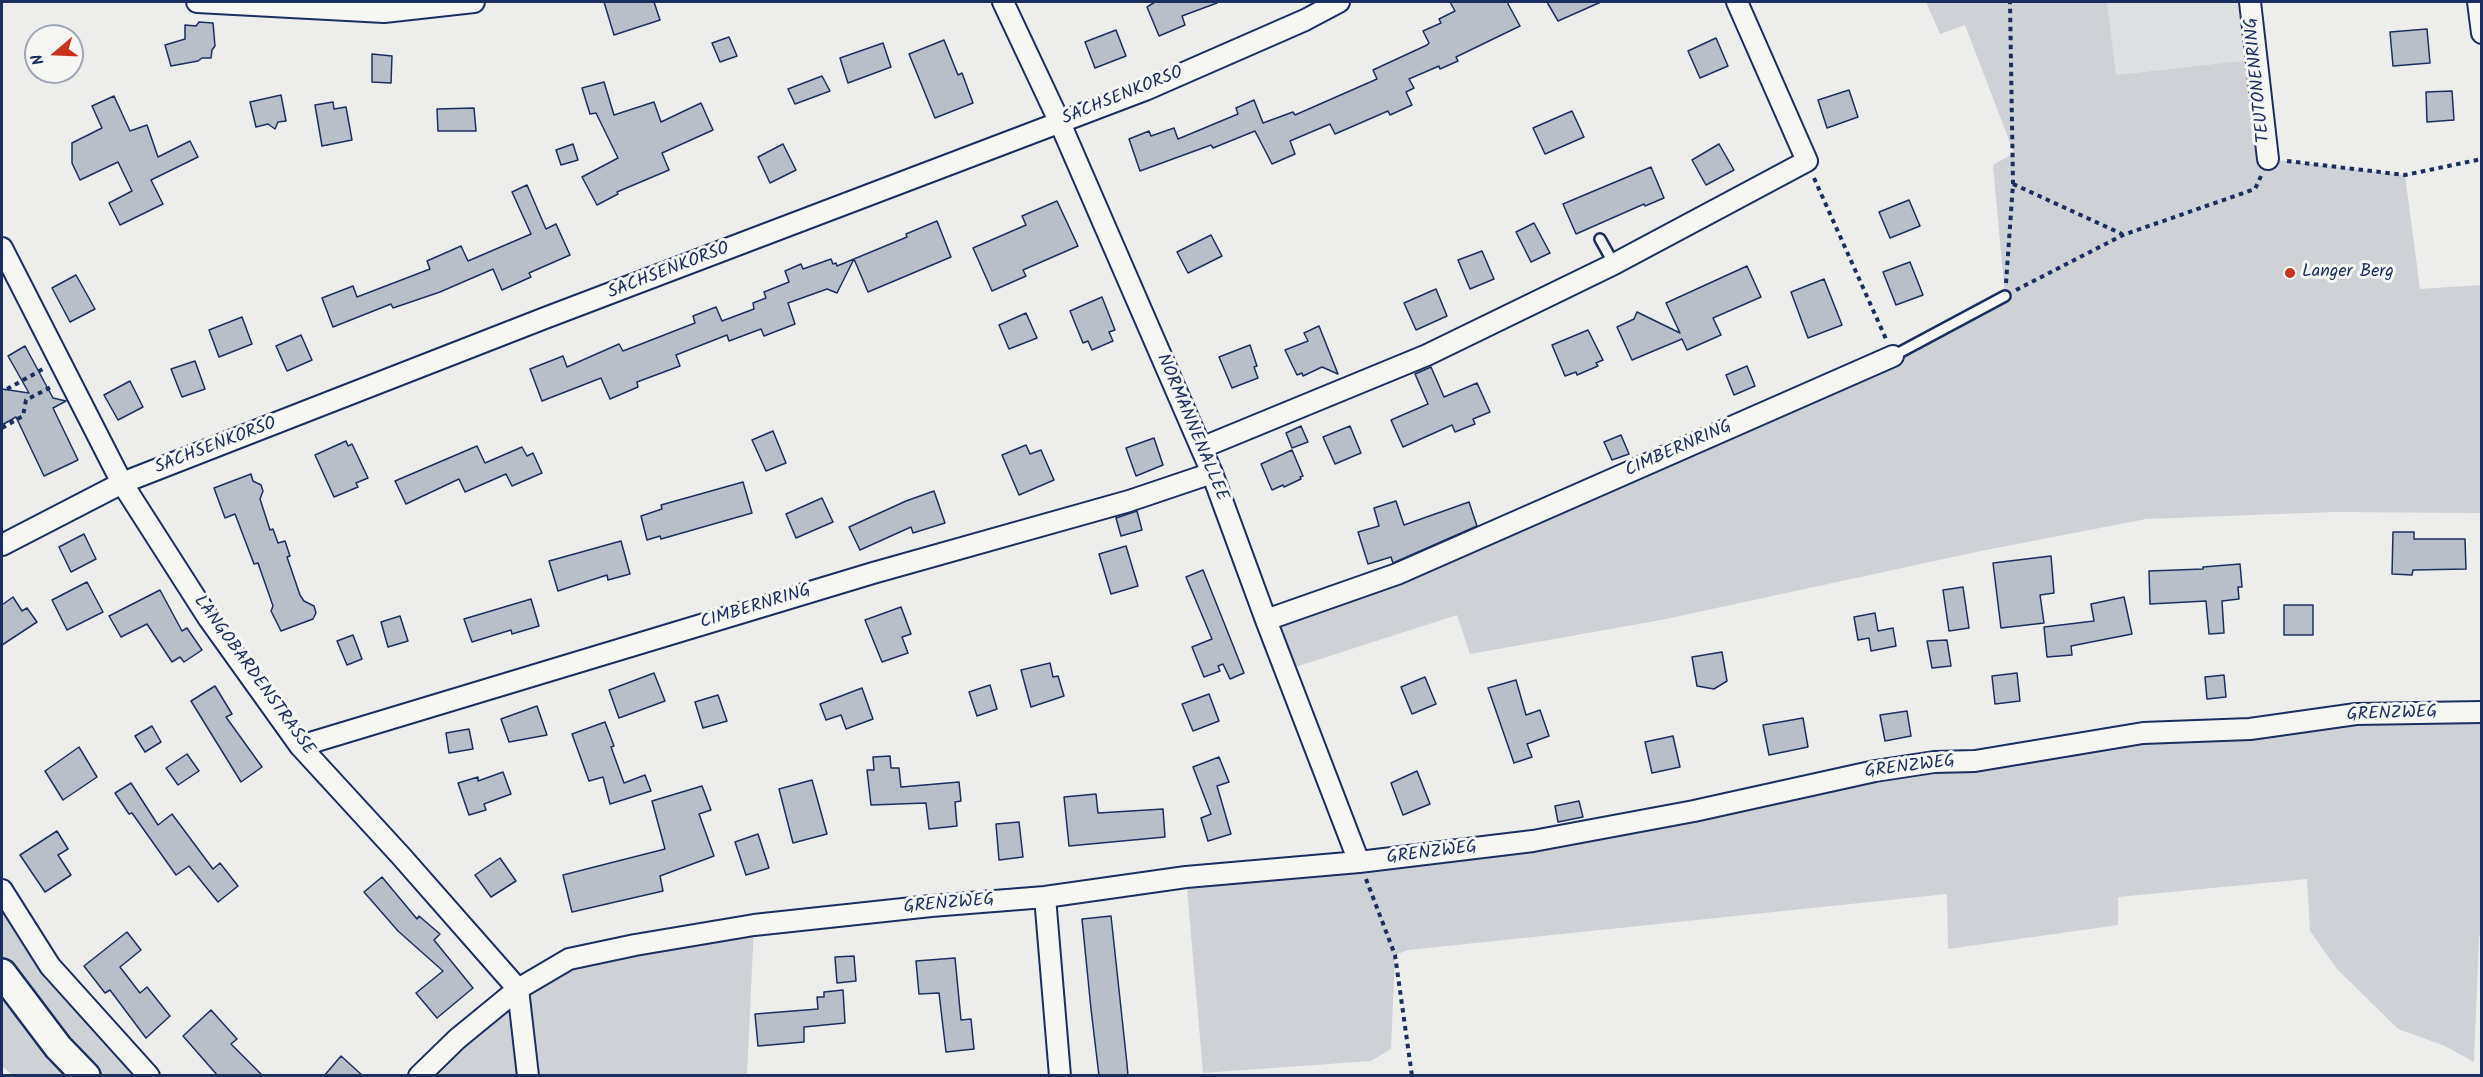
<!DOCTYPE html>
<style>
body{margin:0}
#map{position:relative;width:2483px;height:1077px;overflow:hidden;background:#edeeec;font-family:Kalam,sans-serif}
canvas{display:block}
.frame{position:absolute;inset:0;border:3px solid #1b2f5e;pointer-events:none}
.north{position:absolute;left:24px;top:24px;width:60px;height:60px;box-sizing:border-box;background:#f6f6f2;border:2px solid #9ea6b7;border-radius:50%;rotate:251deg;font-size:16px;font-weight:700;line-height:24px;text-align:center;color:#1b2f5e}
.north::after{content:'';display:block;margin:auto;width:21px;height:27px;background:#c8321e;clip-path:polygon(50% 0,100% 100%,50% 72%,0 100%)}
</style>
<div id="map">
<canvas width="2483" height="1077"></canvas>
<div class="frame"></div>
<div class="north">N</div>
</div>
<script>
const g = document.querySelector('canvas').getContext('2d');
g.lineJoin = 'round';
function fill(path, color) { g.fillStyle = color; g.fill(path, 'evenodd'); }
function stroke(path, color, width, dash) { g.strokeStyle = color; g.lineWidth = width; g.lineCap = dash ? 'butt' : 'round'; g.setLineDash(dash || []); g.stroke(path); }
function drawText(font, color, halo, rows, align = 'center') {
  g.font = font + ' Kalam,sans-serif'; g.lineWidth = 6; g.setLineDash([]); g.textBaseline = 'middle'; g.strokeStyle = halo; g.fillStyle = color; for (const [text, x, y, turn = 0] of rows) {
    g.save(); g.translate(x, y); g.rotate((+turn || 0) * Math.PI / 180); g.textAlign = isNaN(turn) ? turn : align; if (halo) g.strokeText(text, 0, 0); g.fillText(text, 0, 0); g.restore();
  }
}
const built = new Path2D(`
 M2107,2h143l8,57 -143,16z`);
const green = new Path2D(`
 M1926,2h181l9,73 142,-16 10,100 137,16 15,114 61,-4v228l-147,-1 -188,7 -165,32 -320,69 -191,34 -13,-39 -171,55 -20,-50 606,-254 133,-70 -12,-131 21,-12 -49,-128 -25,9z
 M2481,712l1,222 -3,2 -5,126 -29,-16 -47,-17 -61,-60 -27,-38 -3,-52 -189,18v28l-170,24 -1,-55 -539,56 -13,5 -4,94 -20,12 -168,12 -17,-196 173,-15 784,-129z
 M2,890l147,185h-137l-10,-9z
 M754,925l-7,150 -328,1 150,-117z`);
const building = new Path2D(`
 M604,2h50l6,18 -46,15z
 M1155,2h62v1l-35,13 3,9 -26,11 -12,-29z
 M1450,2h57l13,24 -64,31 2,4 -18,8 -1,-3 -30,13 5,9 -8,4 6,13 -22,10 -2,-4 -53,23 -5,-10 -40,17 5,13 -23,10 -17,-33 -42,17 -2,-3 -71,26 -11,-32 20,-8 2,5 23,-8 4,11 60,-25 -2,-6 18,-8 9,23 30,-11 2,3 82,-36 -4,-9 54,-25 2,-2 -6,-12 18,-8 -2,-4 16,-8z
 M1547,2h54l-43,19z
 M199,22l14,1 2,23 -3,4 -1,8h-9l-4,3 -27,5 -6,-21 20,-6v-14l11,1z
 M2427,29l3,34 -37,3 -3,-34z
 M1116,30l10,26 -31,12 -10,-26z
 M729,37l8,19 -17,6 -8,-19z
 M1716,38l12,28 -28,12 -12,-27z
 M944,40l14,35 4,-2 11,30 -38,15 -26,-64z
 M883,43l8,24 -43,16 -8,-25z
 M372,54l20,2 -1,27 -19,-1z
 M822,76l8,15 -35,13 -7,-15z
 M604,82l10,33 40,-13 7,20 40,-19 12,27 -51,23 7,17 -52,22 1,2 -21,11 -15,-28 36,-19 -22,-45 -6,1 -8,-26z
 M1849,90l9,27 -31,11 -9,-28z
 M2452,91l2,29 -27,2 -1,-30z
 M281,95l5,26 -8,1 -3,7 -7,-5 -12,3 -6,-25z
 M114,96l16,35 17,-6 11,32 32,-16 8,16 -47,23 12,24 -43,21 -11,-22 23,-12 -14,-29 -38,18 -8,-17v-20l30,-15 -10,-22z
 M333,102l1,7 12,-2 6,33 -30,6 -7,-41z
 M474,108l2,23h-38l-1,-22z
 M1572,111l12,26 -39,17 -12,-26z
 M573,144l5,16 -17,5 -5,-15z
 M783,144l13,26 -26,13 -12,-26z
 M1719,144l15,26 -28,15 -14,-25z
 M1651,167l13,31 -19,8 -1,-2 -68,30 -13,-30z
 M527,185l19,44 10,-5 14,31 -41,18 2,4 -29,13 -9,-21 -53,23 -47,16 -2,-4 -58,23 -11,-29 31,-12 4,11 73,-28 -3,-8 34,-15 7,15 63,-27 -19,-42z
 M1909,200l11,26 -30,12 -11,-26z
 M1057,201l21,45 -55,24 3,6 -34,15 -19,-43 53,-23 -4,-9z
 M937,221l14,36 -83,35 -14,-33 -17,34 -10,-4 -39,14 7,21 -31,12 -3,-7 -32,12 -2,-6 -51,20 4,11 -43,16 1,5 -28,12 -9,-21 -59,23 -12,-32 33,-13 4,11 52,-23 4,7 72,-28 -2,-7 23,-9 6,14 32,-12 -1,-6 13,-5 -2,-6 25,-10 -4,-11 16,-7 2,5 28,-10 2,5 3,-1 1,3 70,-29 -1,-3z
 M1534,223l16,30 -19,9 -15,-30z
 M1211,235l11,21 -34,17 -11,-21z
 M1482,251l12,28 -24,10 -12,-29z
 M1910,262l13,33 -27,10 -13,-33z
 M1747,266l14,31 -48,21 8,17 -34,15 -5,-11 -50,21 -15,-33 17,-8 3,-7 43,21 -14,-30z
 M76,275l19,34 -25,13 -18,-34z
 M1824,279l18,46 -34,13 -17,-46z
 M1436,289l11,27 -31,14 -12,-27z
 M1102,297l13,33 -6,2 4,9 -21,9 -4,-9 -5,2 -13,-32z
 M1026,313l11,25 -28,11 -10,-24z
 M242,317l10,27 -33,13 -10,-27z
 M1319,326l19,48 -16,-7 -19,9 -1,-3 -5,2 -12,-25 23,-9 -4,-8z
 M1588,330l15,30 -7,3 2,3 -21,9 -1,-3 -11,4 -13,-31z
 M301,335l11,25 -25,11 -11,-25z
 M1250,345l7,21 -3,1 4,11 -26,10 -13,-31z
 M25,346l28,52 13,3 -13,7 25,52 -34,16 -28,-59 -14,8v-36l27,4 -21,-37z
 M195,361l10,28 -23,8 -11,-28z
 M1747,366l8,20 -21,9 -8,-20z
 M1431,367l13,30 33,-14 13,29 -17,7 2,5 -20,8 -3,-7 -49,22 -12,-27 37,-16 -13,-30z
 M130,381l13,26 -25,13 -14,-25z
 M1301,426l7,16 -16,6 -6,-15z
 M1350,426l11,27 -26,11 -12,-27z
 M773,431l13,32 -20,8 -14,-31z
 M1621,435l8,19 -17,6 -8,-18z
 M1154,438l9,27 -27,11 -10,-28z
 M346,441l2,5 4,-2 16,34 -12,5 2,4 -24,10 -19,-42z
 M1026,445l4,9 11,-4 13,30 -35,15 -17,-40z
 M477,446l8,17 37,-16 5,9 6,-3 9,20 -30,13 -6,-12 -41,18 -6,-13 -53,25 -11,-23z
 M1292,450l11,26 -3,1 1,2 -17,8 -1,-2 -11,5 -11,-26z
 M251,474l2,7 8,4 2,6 -3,8 10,31 3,-1 5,14 7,-2 5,15 -3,1 13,38 4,6 10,5 2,7 -3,6 -32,12 -10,-20 2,-5 -15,-43 -4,1 -19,-50 -10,4 -11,-30z
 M743,482l9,31 -91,26 -1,-3 -13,4 -6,-24 21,-7 -1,-4z
 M934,491l11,32 -32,10 -2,-6 -51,23 -11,-23 57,-26z
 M822,498l11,24 -37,16 -10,-24z
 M1396,501l8,24 65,-23 8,24 -84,37 -2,-6 -23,7 -10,-32 21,-6 -5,-18z
 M1137,511l5,19 -21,6 -5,-18z
 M2393,532h21v7h51l1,30 -53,1 -1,5 -20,-1z
 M84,534l12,25 -25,13 -12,-25z
 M621,541l9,33 -22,6 -1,-5 -49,16 -9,-30z
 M1126,546l12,40 -27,8 -12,-40z
 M2051,556l3,37 -14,2 4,28 -43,5 -8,-65z
 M2240,564l2,23h-4l1,12 -17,2 2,32 -15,1 -3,-33 -56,3 -1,-33 54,-2v-2z
 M1203,570l41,103 -14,6 -7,-15 -5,2 2,5 -16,6 -12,-30 20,-8 -26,-62z
 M87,582l16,30 -36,18 -15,-30z
 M1963,587l6,41 -20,3 -6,-41z
 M160,590l22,41 5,-3 15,22 -18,12 -4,-5 -8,5 -25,-38 -26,13 -12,-21z
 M13,597l9,14 5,-3 10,14 -35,23v-40z
 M2124,597l8,37 -61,12 1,9 -25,2 -3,-30 50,-6 -3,-17z
 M531,599l8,27 -27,8 -1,-4 -39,12 -8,-23z
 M2284,605h29v30h-29z
 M901,607l10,27 -9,3 6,16 -26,9 -17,-42z
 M1875,613l3,18 15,-3 3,18 -25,5 -2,-13 -11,2 -4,-23z
 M400,616l8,25 -20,6 -7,-25z
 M353,635l9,24 -15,6 -10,-24z
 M1947,640l4,26 -19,2 -5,-27z
 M1722,652l5,29 -13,8 -17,-3 -5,-29z
 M1050,663l3,14 5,-1 6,20 -33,11 -10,-37z
 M654,673l11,28 -46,17 -10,-28z
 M2017,673l3,28 -25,3 -3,-28z
 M2224,675l2,22 -19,2 -2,-22z
 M1425,677l11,27 -24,10 -11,-27z
 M1516,680l10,35 14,-5 9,26 -22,8 5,13 -18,6 -26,-75z
 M990,685l7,24 -20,7 -8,-24z
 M215,686l17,28 -6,3 36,50 -21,15 -50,-81z
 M862,688l11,31 -27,10 -5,-14 -15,5 -6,-16z
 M1209,694l10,27 -26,10 -11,-27z
 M718,695l9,26 -24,7 -8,-26z
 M537,706l10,29 -38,7 -8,-23z
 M1907,711l4,25 -26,5 -5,-26z
 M1803,718l5,29 -39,8 -6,-30z
 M605,722l9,24 -3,1 13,36 21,-8 6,16 -41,13 -7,-27 -14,4 -17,-47z
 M152,726l9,16 -16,10 -10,-16z
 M469,729l4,20 -24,4 -3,-20z
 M1673,736l7,31 -28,6 -7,-31z
 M79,747l18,30 -34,23 -18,-29z
 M187,754l12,17 -21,14 -12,-17z
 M890,756l1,12h8l2,19 58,-5 2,19 -6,1 2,24 -28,3 -3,-26 -55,2 -4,-35h7l-1,-13z
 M1219,757l10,25 -12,4 14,48 -23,7 -7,-23 10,-4 -18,-47z
 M1417,771l13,33 -27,11 -12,-32z
 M503,772l8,22 -27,10 2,6 -17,5 -11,-32 20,-6v4z
 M812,780l15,54 -34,9 -14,-54z
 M131,783l27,42 14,-11 41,55 7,-6 18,23 -20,16 -29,-36 -13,9 -44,-62 -3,1 -14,-21z
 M702,786l9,24 -12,4 15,42 -54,20 3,15 -91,21 -9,-37 102,-26 -13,-48z
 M1096,794l2,19 65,-4 2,28 -96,9 -5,-49z
 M1579,801l4,16 -25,5 -3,-16z
 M1019,822l4,35 -24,3 -3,-36z
 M57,831l11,18 -10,6 13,20 -26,17 -25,-37z
 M758,834l11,34 -23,7 -11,-33z
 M500,858l16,23 -25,16 -16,-22z
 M382,877l35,42 2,-3 21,18 -6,6 39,48 -36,30 -21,-25 27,-22 -45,-40 -34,-39z
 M1111,916l16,148 1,12h-29l-8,-67 -9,-90z
 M127,932l14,18 -21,17 20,26 7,-6 23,29 -24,22 -36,-48 -5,3 -21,-27z
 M854,956l2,25 -19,2 -2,-26z
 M955,958l6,62 10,-1 3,30 -28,3 -7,-59 -20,1 -3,-33z
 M843,990l2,33 -41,4v15l-46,4 -3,-32 63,-5 -1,-12h7v-5z
 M211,1010l26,29 -6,5 32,32h-45l-35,-40z
 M341,1056l22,20h-39z`);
const path = new Path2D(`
 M2287,161l118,14 77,-16
 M1814,178l72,161
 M2013,184l109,50
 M2006,283l7,-99 -3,-182
 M2016,290l107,-55 132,-46 6,-13
 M7,389l36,-20
 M2,428l21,-12 3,-16 25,-13
 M1366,879l29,76 17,121`);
const lane = new Path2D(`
 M1600,239l14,25
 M1893,356l112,-60`);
const street = new Path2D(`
 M197,2l187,10 90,-10
 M1003,2l57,121 152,350 54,147 93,242
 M2250,2l18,157
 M2478,2l4,31
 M2,248l120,235 87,136 91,127 101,110 117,133 10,87
 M1201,448l226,-93 187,-91 193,-103 -70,-159
 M2,545l120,-62 423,-165 600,-228 160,-70 34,-18
 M1266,620l131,-46 496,-218
 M300,746l573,-173 256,-72 83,-28
 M2,890l48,76 99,110
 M1045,897l15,179
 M419,1076l38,-37 61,-50 51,-30 66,-14 119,-20 177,-19 114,-9 141,-20 173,-15 174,-21 161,-30 181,-40 59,-9 41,-1 168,-28 107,-4 106,-15 126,-2`);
const secondary = new Path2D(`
 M2,973l56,74 28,29`);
const markers = [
 [2290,273,6,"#c8321e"]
];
const streetNames = [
 ["TEUTONENRING",2259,80,-96],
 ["SACHSENKORSO",1123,97,-22],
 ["SACHSENKORSO",669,272,-21],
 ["NORMANNENALLEE",1191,428,67],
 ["SACHSENKORSO",216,447,-21],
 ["CIMBERNRING",1679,450,-24],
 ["CIMBERNRING",756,608,-17],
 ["LANGOBARDENSTRASSE",253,676,54],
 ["GRENZWEG",2392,715,-2],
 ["GRENZWEG",1910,768,-7],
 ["GRENZWEG",1432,854,-7],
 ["GRENZWEG",949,905,-5]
];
const poiNames = [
 ["Langer Berg",2302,273]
];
fill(built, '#dde0e1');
fill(green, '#ced2d7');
fill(building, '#b9bfc8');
stroke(building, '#1b2f5e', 1.5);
stroke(lane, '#1b2f5e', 14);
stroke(street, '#1b2f5e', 24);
stroke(secondary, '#1b2f5e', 32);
stroke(path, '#1b2f5e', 4, [4.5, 4.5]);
stroke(lane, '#f6f6f2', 9);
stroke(street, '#f6f6f2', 20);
stroke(secondary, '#f6f6f2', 27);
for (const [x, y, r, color] of markers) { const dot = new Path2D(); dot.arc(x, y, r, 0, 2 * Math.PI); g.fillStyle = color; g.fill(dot); stroke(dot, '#f6f6f2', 2); }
drawText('18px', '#1b2f5e', '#f6f6f2', streetNames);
drawText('18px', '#1b2f5e', '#f6f6f2', poiNames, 'left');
</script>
